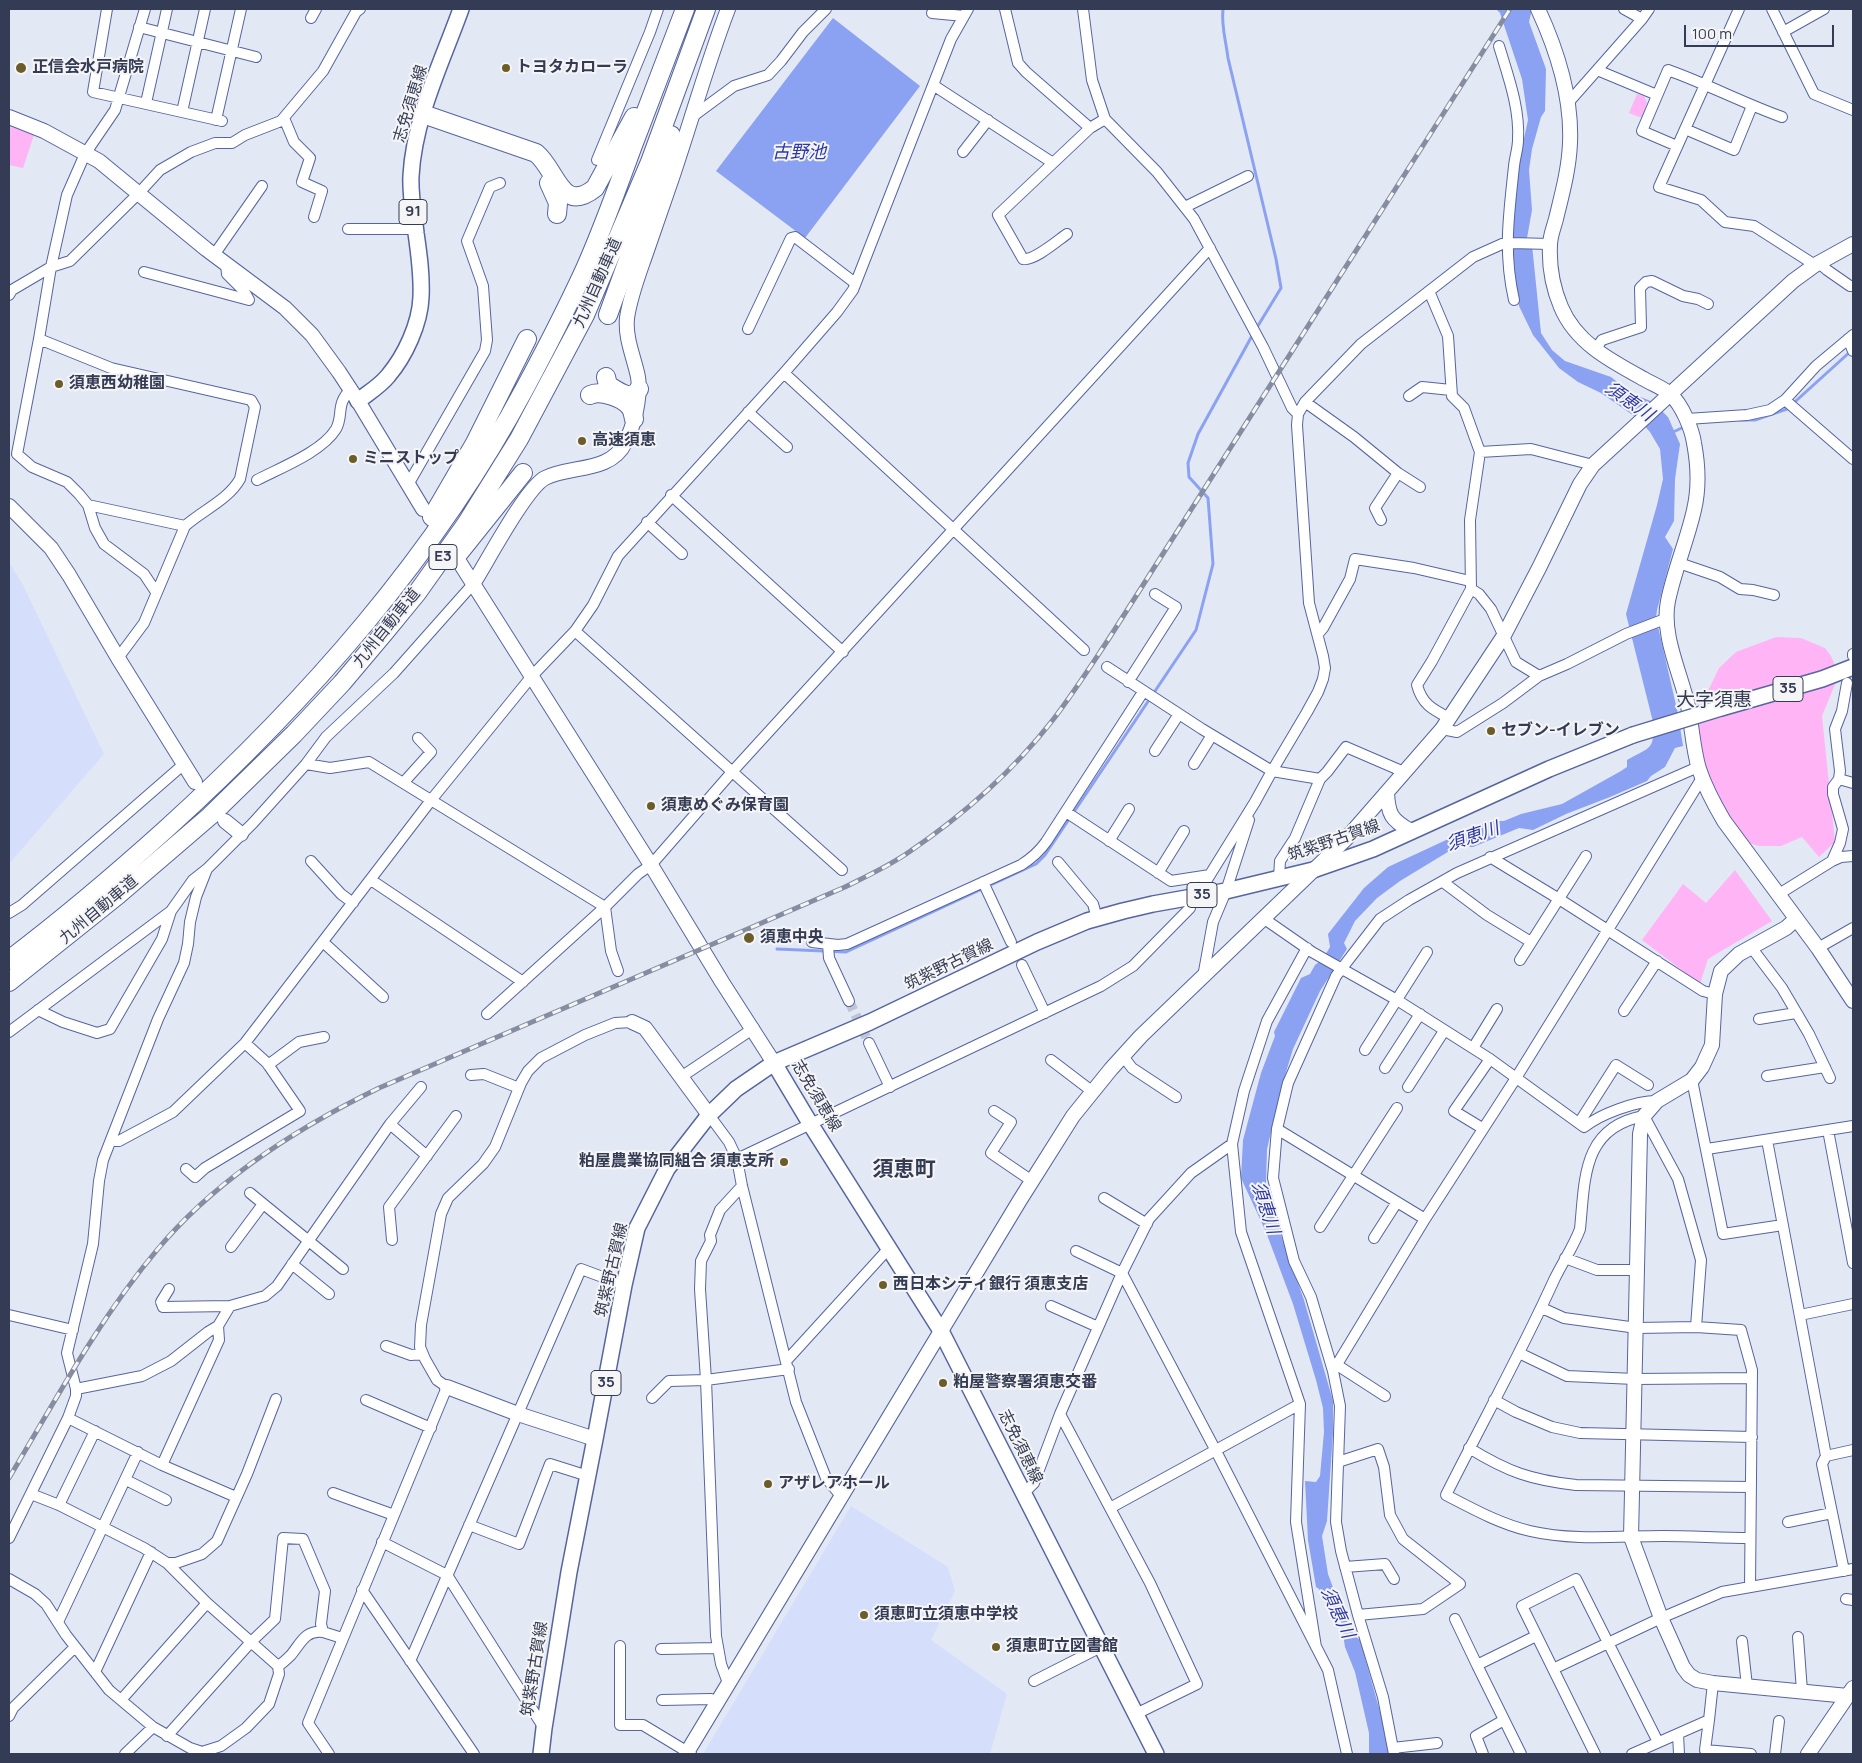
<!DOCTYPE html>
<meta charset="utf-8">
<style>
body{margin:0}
#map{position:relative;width:1862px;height:1763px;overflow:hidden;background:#e3e8f5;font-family:Manrope,sans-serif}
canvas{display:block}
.frame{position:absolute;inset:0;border:10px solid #333b55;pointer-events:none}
.scale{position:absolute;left:1684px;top:25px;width:150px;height:22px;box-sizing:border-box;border:2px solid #333b55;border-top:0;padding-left:6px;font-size:15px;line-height:18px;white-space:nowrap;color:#333b55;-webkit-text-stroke:4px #f5f5f5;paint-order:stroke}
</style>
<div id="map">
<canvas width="1862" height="1763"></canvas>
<div class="frame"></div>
<div class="scale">100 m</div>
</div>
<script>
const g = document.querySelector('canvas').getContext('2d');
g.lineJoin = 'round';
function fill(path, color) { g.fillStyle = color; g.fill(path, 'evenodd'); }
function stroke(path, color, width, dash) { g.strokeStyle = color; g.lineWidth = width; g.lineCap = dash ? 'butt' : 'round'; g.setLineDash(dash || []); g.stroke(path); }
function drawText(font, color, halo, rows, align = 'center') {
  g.font = font + ' Manrope,"Noto Sans JP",sans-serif'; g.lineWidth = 4; g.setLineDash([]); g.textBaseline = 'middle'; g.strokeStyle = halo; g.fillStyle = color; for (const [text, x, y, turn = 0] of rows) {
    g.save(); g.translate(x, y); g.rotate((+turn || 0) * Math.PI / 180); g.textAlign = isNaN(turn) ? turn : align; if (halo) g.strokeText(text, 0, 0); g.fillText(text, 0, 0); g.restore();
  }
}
const built = new Path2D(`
 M9,562l14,23 81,169 -95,110z
 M851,1506l97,61 7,24 -24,49 76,54 -17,60h-287z`);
const green = new Path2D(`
 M1637,94l7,2 3,7 -5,15 -13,-5z
 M9,123l14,5 11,7 -11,33 -14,-3z
 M1776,637l25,1 24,10 6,8 5,12v14l-14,34 13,126 -16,15 -17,-20 -21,9h-22l-13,-4 -22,-27 -28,-70 -1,-27 24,-50 17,-16z
 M1735,870l37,51 -64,38 -8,25 -58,-44 41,-56 23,19z`);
const water = new Path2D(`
 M1496,9h36l-3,13 17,47 -1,42 -4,6 -9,32 -3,21 3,40 -5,28 5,7 9,88 11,17 13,11 46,16 20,16 22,9 15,15 12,27 -5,35 -1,42 -9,16 8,12 -16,61 -1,8 22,96 5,32 -8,2 -10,19 -14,9 -4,5 -37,16 -44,17 -33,16 -14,-2 -46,19h-17l-56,34 -23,17 -22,23 -11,22 3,6 -27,42 -27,58 -10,33 -16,67 -1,35 13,46 25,70 29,101v31l-6,89 -5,15 6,38 7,19 20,43 5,4 24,86 5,28h-20v-21l-14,-61 -10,-25 -4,-25 -6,-13h-7l-9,-20 -3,-2 -8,-47 -3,-59 11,1 4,-6 4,-44 -1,-24 -7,-28 -23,-76 -27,-72 -25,-54 2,-38 18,-67 14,-37 -1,-4 27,-54 9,-4 5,-9 8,-6 4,-7 3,-5 -2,-13 36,-46 24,-21 84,-39 18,-7h14l17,-7 41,-10 59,-33 6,-4v-7c23,-13 28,-10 26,-38l-27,-108 31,-109 6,-26 -3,-30 -10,-17 -13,-14 -36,-25 -23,-11 -19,-14 -26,-33 -14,-29 -6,-31 -1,-38 4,-49 7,-45 5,-23 -6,-41 -22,-66z
 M833,18l87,68 -115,152 -89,-67z`);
const stream = new Path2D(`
 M1223,9c-2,17 3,32 5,49l48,201 5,29 -25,41
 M1741,420h14l32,-11 64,-58
 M1671,433l15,-7
 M777,949l69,3 190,-88 9,-9 151,-225 17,-66 -5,-66 -19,-21 -1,-14 10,-29 55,-100`);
const streetTunnel = new Path2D(`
 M849,1001l20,42`);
const street = new Path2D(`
 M107,9l-14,83 129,29
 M145,9l-30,101 -30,44 -18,41 -16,72 -12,72 -22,115 15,13 35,15 12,12 9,11 7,23 9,16 40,30 12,18
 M1005,9l13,54 8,9 64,56 15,-9
 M1083,9l9,71 13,39 52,53 37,47 69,128 29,61 6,6
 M1624,9l18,10
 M1739,9l-80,178 42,13 24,22 29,4 61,39
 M1772,9l42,85 39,16
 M932,13l32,3
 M311,18l5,-9
 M139,27l117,30
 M1783,32l41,-23
 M1499,46c9,30 21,62 19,94 0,8 -3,17 -4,26 -5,48 -11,86 0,134
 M1597,70l60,25
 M933,85l120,78
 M146,103l21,-94
 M1568,103l74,-84 7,-10
 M182,112l23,-103
 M692,117l42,-31 34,-11 13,-14 22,-29 23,-23
 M284,118l10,24 16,16 -8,24 20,9 -8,26
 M216,120l25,-111
 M1685,129l49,21 18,-44
 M1677,146l-35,-15 26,-61c39,14 75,33 114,47
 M963,152l25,-32
 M597,160l53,-128 8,-23
 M1185,207l63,-31
 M348,229h68
 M1067,234c-10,7 -33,27 -44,25l-25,-44 92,-87
 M214,255l48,-69
 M1819,263l8,7 23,16h3
 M144,272l105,28 -5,-9 -17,-17 -1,-10
 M1429,291l19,45 4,60 12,12 16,44 -10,68 1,69 -39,72 -15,24c5,19 15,24 32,33
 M9,295l3,-5 39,-23 19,-6 69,-68 21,-23 31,-18 24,-9h17l13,-8 36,-14 42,-50 33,-59 4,-3
 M748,329l43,-91 4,-1 60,46
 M39,339l72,29 140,32 4,7 -15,72c-12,21 -37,31 -55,47l-41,97 -26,35
 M1848,339l5,12
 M1595,350l7,-10 39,-13 -1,-39 6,-6 6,-1 31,15 15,3 10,5
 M784,373l300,277
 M1409,396l13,-9 29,3
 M1785,400l68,59
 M1305,402l49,35 44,36 22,14
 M748,412l39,35
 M1687,419l60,-4 23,-5 15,-10 31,-34 37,-31
 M1480,452l51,-3 62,16
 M257,480c23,-12 65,-28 79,-51 8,-15 -1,-24 15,-40
 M409,483l76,-132 2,-11 -4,-54 -16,-45 23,-54 10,-4
 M671,495l172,157
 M88,505l97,21
 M1381,520l-6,-12 23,-35
 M647,522l35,32
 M1679,563l41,14 20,12 13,1 21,5
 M1471,589l8,5 12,15 25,53 23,14
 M575,631l267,239
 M1318,634l5,-6 27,-49 5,-20 59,9 56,13
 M1853,656v-2
 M1107,667l95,62 70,42 48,8 -25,59 -15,23 -1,17
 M1128,682l48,-75 -21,-13
 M1442,729l15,3 46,-29 36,-27 28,-12 59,-30 39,-15
 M1155,751l24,-37
 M306,764l24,4 39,-6 236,145 6,44 7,20
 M1194,764l18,-29
 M1320,779l7,-7 19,-25 58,25
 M1839,779l14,4
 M404,782l27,-30 -13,-14
 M1066,812l105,69 39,-6
 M1109,841l20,-32
 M1490,857l69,42 144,92 12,3
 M311,861l30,33 12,9
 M1832,861l9,-4 12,-1
 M1058,862l35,42 4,14
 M1158,873l26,-42
 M371,880l152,102
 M983,882l28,60
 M1443,882l44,33 44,27
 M1203,886l52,-84 17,-31 35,-59 11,-20 5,-13 2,-11 -2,-12 -14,-53 -12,-178 1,-11 7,-12 56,-58 112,-87 29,-13 9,-1 39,1
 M1779,894l53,-33 8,-18 3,-14 -10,-35v-7l6,-8 1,-8 -5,-42 7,-18 5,-28
 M9,913l13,-8 162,-141
 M1263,918l49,34 85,48 93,59 94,68c17,-13 51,-26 73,-26
 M323,942l60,55
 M812,942l26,3 9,-1 174,-79c11,-7 18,-13 25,-23l97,-150
 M828,944l1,14 20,43
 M1751,947l31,41 27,46 21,44
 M1307,948l-40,73 -23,70 -12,53 9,88 59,172 -4,118 20,125
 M1818,948l35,-20
 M1520,960l66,-104
 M1022,965l23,48
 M1203,977l10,-55 13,-31 23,-71
 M38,1010l25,12 34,11 13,-4 52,-90 9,-28
 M1624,1011l33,-50
 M487,1014l118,-107 33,-33 13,-9 81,-93 478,-524
 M1759,1019l37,-6
 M9,1032l162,-121 22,-31 14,-11 46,-46 53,-59 20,-27 68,-64 79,-89
 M869,1043l21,44
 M1473,1048l24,-39
 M1365,1050l62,-98
 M1123,1056l9,12 44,29
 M1051,1060l42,32
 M268,1065l31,-23 25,-5
 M1385,1068l35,-54
 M471,1075l13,-1 35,14
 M1767,1076l58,-9
 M681,1077l73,-49
 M1692,1080l31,154 60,-9
 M1408,1087l36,-56
 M994,1111l17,11 -20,31 41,28
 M709,1115l20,27 8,17 5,27 54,216 30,76 15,18
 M1579,1123l37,-58 32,20
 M390,1124l37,32
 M1482,1128l-28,-17 36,-52
 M1277,1129l148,90
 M1828,1130l25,133
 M1767,1140l59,316 -4,8 22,107
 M112,1141h7l54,-29 72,-69 187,-244 100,-123 43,-45 18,-26 25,-49 166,-183 53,-61 16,-22 98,-251 17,-30
 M1707,1149l146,-23
 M737,1159l364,-173 32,-20 57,-58
 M186,1169l9,8 10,-9 95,-57 -33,-48 -22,-20
 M250,1193l93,76
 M1104,1198l43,26
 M1320,1227l77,-119
 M1374,1238l23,-36
 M392,1240l-3,-33 67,-91
 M231,1247l32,-43
 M1076,1251l46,22 94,178 112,219 19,84
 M1565,1258l32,12h41
 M292,1264l37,30
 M169,1289l-8,13 2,5 67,-1
 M1051,1306l47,21
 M1542,1308l22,10 73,10 59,-1 45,3 11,40 -2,217
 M9,1315l64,15
 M1800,1315l53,-11
 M1696,1327l5,-67 -23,-81 -34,-63c-62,11 -59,63 -64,113 -6,17 -18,34 -26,51 -33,73 -72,143 -108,215 27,14 54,29 84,36 43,10 89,5 133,5 29,0 58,2 87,2
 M386,1346l25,9 12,-1
 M1519,1353l48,23 68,3 117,-1
 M787,1360l103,-113
 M1337,1365l48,31
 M1333,1371l92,-152 91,-141 186,-300
 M76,1389l66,-13 29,-15 37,-29 10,-6 12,-20 35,-10 12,-10 113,-162 31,-37
 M652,1398l17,-17 37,-1 83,-11
 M366,1400l65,28
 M1494,1400l22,12 36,15 28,6 172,4
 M1060,1414l50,94 190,-104
 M68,1418l94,47 74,32
 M1469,1448c39,24 62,32 107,37l175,2
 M1826,1456l27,-6
 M1338,1462l40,-13 6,18 6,48 13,24 57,45 -37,25 -65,6
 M162,1465l57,-125 -1,-14
 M126,1480l40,20
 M333,1493l61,22
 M1023,1494l11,-11 26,-69 62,-141 27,-54 42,-46 41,-29
 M59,1505l36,-74
 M1110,1508l40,75 47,101 -61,30
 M1788,1522l44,-9
 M469,1525l50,19 31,-80 38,12
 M9,1538l59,-120 8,-22v-7l-9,-36 26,-109 6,-63 4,-21 55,-141 26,-56 4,-19 2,-22 6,-25 11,-28
 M382,1542l65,33 97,153
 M167,1563h9l26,-9 15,-13 30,-67 29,-75
 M1345,1567l40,-3 9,15
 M9,1579l26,15 11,10 20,31 43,55 44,37 37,21 12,4 19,-6 25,-18 23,-24 10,-30 -1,-8 -71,-63 -40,-40 -23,-15 -85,-43 -28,-11
 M362,1590l112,164
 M1846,1599l7,1
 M1455,1619l22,46
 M58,1622l80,-170
 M323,1632l19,6
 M1798,1637l4,54
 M1742,1641l5,45
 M620,1646v79h23l48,29
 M661,1649l57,-1
 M410,1661l171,-392 43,16
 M1553,1669l108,-51 61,-26 131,-23
 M95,1672l56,-120
 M1034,1681l67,-34
 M728,1683l-7,-19 -5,-28 -10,-256 -6,-91 1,-28 10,-20 -1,-6 10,-25 22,-24
 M121,1700l86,-97
 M662,1700l49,-1 6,3
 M9,1716l4,-8 62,-61
 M1709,1720l-4,30 46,4
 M1678,1734l1,20
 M167,1736l84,-94 24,-23 8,-81 20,1 22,52 -4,33 2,8c-18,-2 -22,11 -32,23 -4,4 -8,8 -13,11
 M1393,1748l44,-5
 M125,1754l28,-27
 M329,1754l-21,-31 139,-336 -10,-7 -12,-21 -5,-12 1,-22 20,-111 7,-16 35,-34 12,-17 26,-64 7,-12 13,-13 44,-23 30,-12 17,-1
 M1394,1754l-11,-57 -25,-82 -17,-64 -5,-29 4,-116 -7,-35 -22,-74 -17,-36 -21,-83 4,-49 11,-46 48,-107 44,-57 29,-19 48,-27 241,-106
 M1483,1754l-7,-18 28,-16
 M1521,1754l-44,-89 59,-29
 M1595,1754l-73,-148 54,-27 82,163
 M1632,1754l77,-34 4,-37
 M1775,1754l4,-33`);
const secondary = new Path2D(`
 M1538,9c19,41 34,89 32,134 -1,26 -8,51 -14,76 -2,8 -6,17 -6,26 -1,20 3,43 11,62 15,36 50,54 83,72 8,5 20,9 27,16 11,10 21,34 23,48 4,21 5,46 0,67 -7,31 -20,61 -26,91 -7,34 13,73 20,105 4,21 5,43 11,63 6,18 15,35 25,52l94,127 35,53
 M9,117l35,14 55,30 107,88 79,59 27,27 27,37 19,29 65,108
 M9,506l42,42 18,27 49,83 77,124
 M460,563l191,302 71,117 52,81
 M473,584c14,-22 53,-96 72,-106 26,-13 65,-5 80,-35 9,-16 16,-47 13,-66 -4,-20 -13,-38 -11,-59 3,-21 11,-42 18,-62 9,-26 18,-52 27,-78 19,-56 35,-114 56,-169
 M1387,792c1,22 4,28 24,39
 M225,821l16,13
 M1796,919l-10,9 -47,26 -18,17 -6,23 -3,51 -10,22 -10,13 -35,21 -13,15 -4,18 -9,403 30,81 22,49 6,8 8,5 16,3 135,13
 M632,1022l13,6 64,87
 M447,1387l71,27 77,25
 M686,1754l334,-554 53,-84 38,-47 30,-33 205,-197 96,-110 61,-92 36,-69 41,-84 13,-19 200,-184 22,-16 38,-21
 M1808,1754l45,-66`);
const primary = new Path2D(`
 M358,401c10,-8 22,-15 30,-25 17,-20 32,-52 33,-79 1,-22 -2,-43 -5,-64 -2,-19 -6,-38 -5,-57 3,-58 31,-114 50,-167
 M1721,708l101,-29 31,-12
 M774,1063l37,62 130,206 215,423
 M541,1754l3,-26 25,-156 26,-133 29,-154 13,-57 30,-59 42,-54 27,-26 38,-26 96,-41 167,-80 50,-21 36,-10 30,-7 73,-13 87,-21 23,-8 37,-13 176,-80 84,-34`);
const highway = new Path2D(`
 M423,114l113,39c21,17 25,62 59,35l39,-71
 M549,183l9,20 -1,11
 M608,315l48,-132 15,-48
 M606,377l2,8c10,6 23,17 31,4
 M590,395c11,-5 33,3 40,12 3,4 3,8 4,12
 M432,517l43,-74 52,-104
 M459,553l64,-80
 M9,960c54,-41 106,-85 156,-130 141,-128 270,-273 360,-442 21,-39 41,-78 59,-117 18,-40 33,-82 48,-123 18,-46 35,-93 53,-139
 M9,982l109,-87 92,-79 84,-82 48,-51 43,-51 32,-39 49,-69 53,-85 66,-124 65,-153 56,-153`);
const rail = new Path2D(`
 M9,1478c46,-77 90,-159 148,-228 59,-71 140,-122 222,-162l466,-201c22,-11 44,-21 64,-35 53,-36 103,-80 143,-131 20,-26 38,-54 56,-81l402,-631`);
const primaryBridge = new Path2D(`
 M1633,735l88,-27`);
const markers = [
 [21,68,6,"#6c5c2a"],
 [506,68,5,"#6c5c2a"],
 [59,384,5,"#6c5c2a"],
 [582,441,5,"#6c5c2a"],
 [353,459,5,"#6c5c2a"],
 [1491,731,5,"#6c5c2a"],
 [651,806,5,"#6c5c2a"],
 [749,938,6,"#6c5c2a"],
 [784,1162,5,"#6c5c2a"],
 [883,1285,5,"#6c5c2a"],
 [943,1383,5,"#6c5c2a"],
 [768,1484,5,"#6c5c2a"],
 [864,1615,5,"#6c5c2a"],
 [996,1647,5,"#6c5c2a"]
];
const shields = [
 [413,212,28],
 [443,557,28],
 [1788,689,30],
 [1202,895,30],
 [606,1383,30]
];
const shieldNames = [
 ["91",413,212],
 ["E3",443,557],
 ["35",1788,689],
 ["35",1202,895],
 ["35",606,1383]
];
const poiNames = [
 ["正信会水戸病院",32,68],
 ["トヨタカローラ",516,68],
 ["須恵西幼稚園",69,384],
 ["高速須恵",592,441],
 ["ミニストップ",363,459],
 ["セブン-イレブン",1501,731],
 ["須恵めぐみ保育園",661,806],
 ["須恵中央",760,938],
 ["粕屋農業協同組合 須恵支所",774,1162,"right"],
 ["西日本シティ銀行 須恵支店",893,1285],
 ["粕屋警察署須恵交番",953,1383],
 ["アザレアホール",778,1484],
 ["須恵町立須恵中学校",874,1615],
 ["須恵町立図書館",1006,1647]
];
const streetNames = [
 ["志免須恵線",411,104,-73],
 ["九州自動車道",598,283,-66],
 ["九州自動車道",387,628,-51],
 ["筑紫野古賀線",1334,841,-19],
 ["九州自動車道",99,910,-40],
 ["筑紫野古賀線",949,965,-26],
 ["志免須恵線",816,1096,59],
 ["筑紫野古賀線",612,1270,-77],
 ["志免須恵線",1020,1447,64],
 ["筑紫野古賀線",535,1669,-81]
];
const waterNames = [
 ["古野池",799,153],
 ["須恵川",1629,402,35],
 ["須恵川",1473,837,-19],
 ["須恵川",1265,1208,72],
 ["須恵川",1337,1613,65]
];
const quarterNames = [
 ["大字須惠",1714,701]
];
const districtNames = [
 ["須恵町",904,1170]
];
fill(built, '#d5dffc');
fill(green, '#ffb5f5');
fill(water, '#8ba1f1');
stroke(stream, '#8ba1f1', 3);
stroke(streetTunnel, '#c0c5d5', 10, [10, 5]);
stroke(street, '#56659f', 12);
stroke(secondary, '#56659f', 16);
stroke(primary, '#56659f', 18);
stroke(highway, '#56659f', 20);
stroke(street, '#fff', 10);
stroke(secondary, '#fff', 14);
stroke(primary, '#fff', 15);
stroke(highway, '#fff', 18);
stroke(rail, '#868da1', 5);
stroke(rail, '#f5f5f5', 3, [9]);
stroke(primaryBridge, '#56659f', 18, []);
stroke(primaryBridge, '#fff', 15);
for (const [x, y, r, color] of markers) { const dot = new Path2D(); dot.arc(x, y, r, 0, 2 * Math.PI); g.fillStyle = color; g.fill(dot); stroke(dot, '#f5f5f5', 2); }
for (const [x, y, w] of shields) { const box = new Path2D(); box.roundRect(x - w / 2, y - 12.5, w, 25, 4); g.fillStyle = '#f5f5f5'; g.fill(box); stroke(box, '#333b55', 1); }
drawText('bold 15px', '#333b55', null, shieldNames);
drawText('bold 16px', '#333b55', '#f5f5f5', poiNames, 'left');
drawText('16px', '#333b55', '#f5f5f5', streetNames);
drawText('italic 18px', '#2c37a8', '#f5f5f5', waterNames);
drawText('19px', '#333b55', '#f5f5f5', quarterNames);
drawText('bold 21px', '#333b55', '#f5f5f5', districtNames);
</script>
